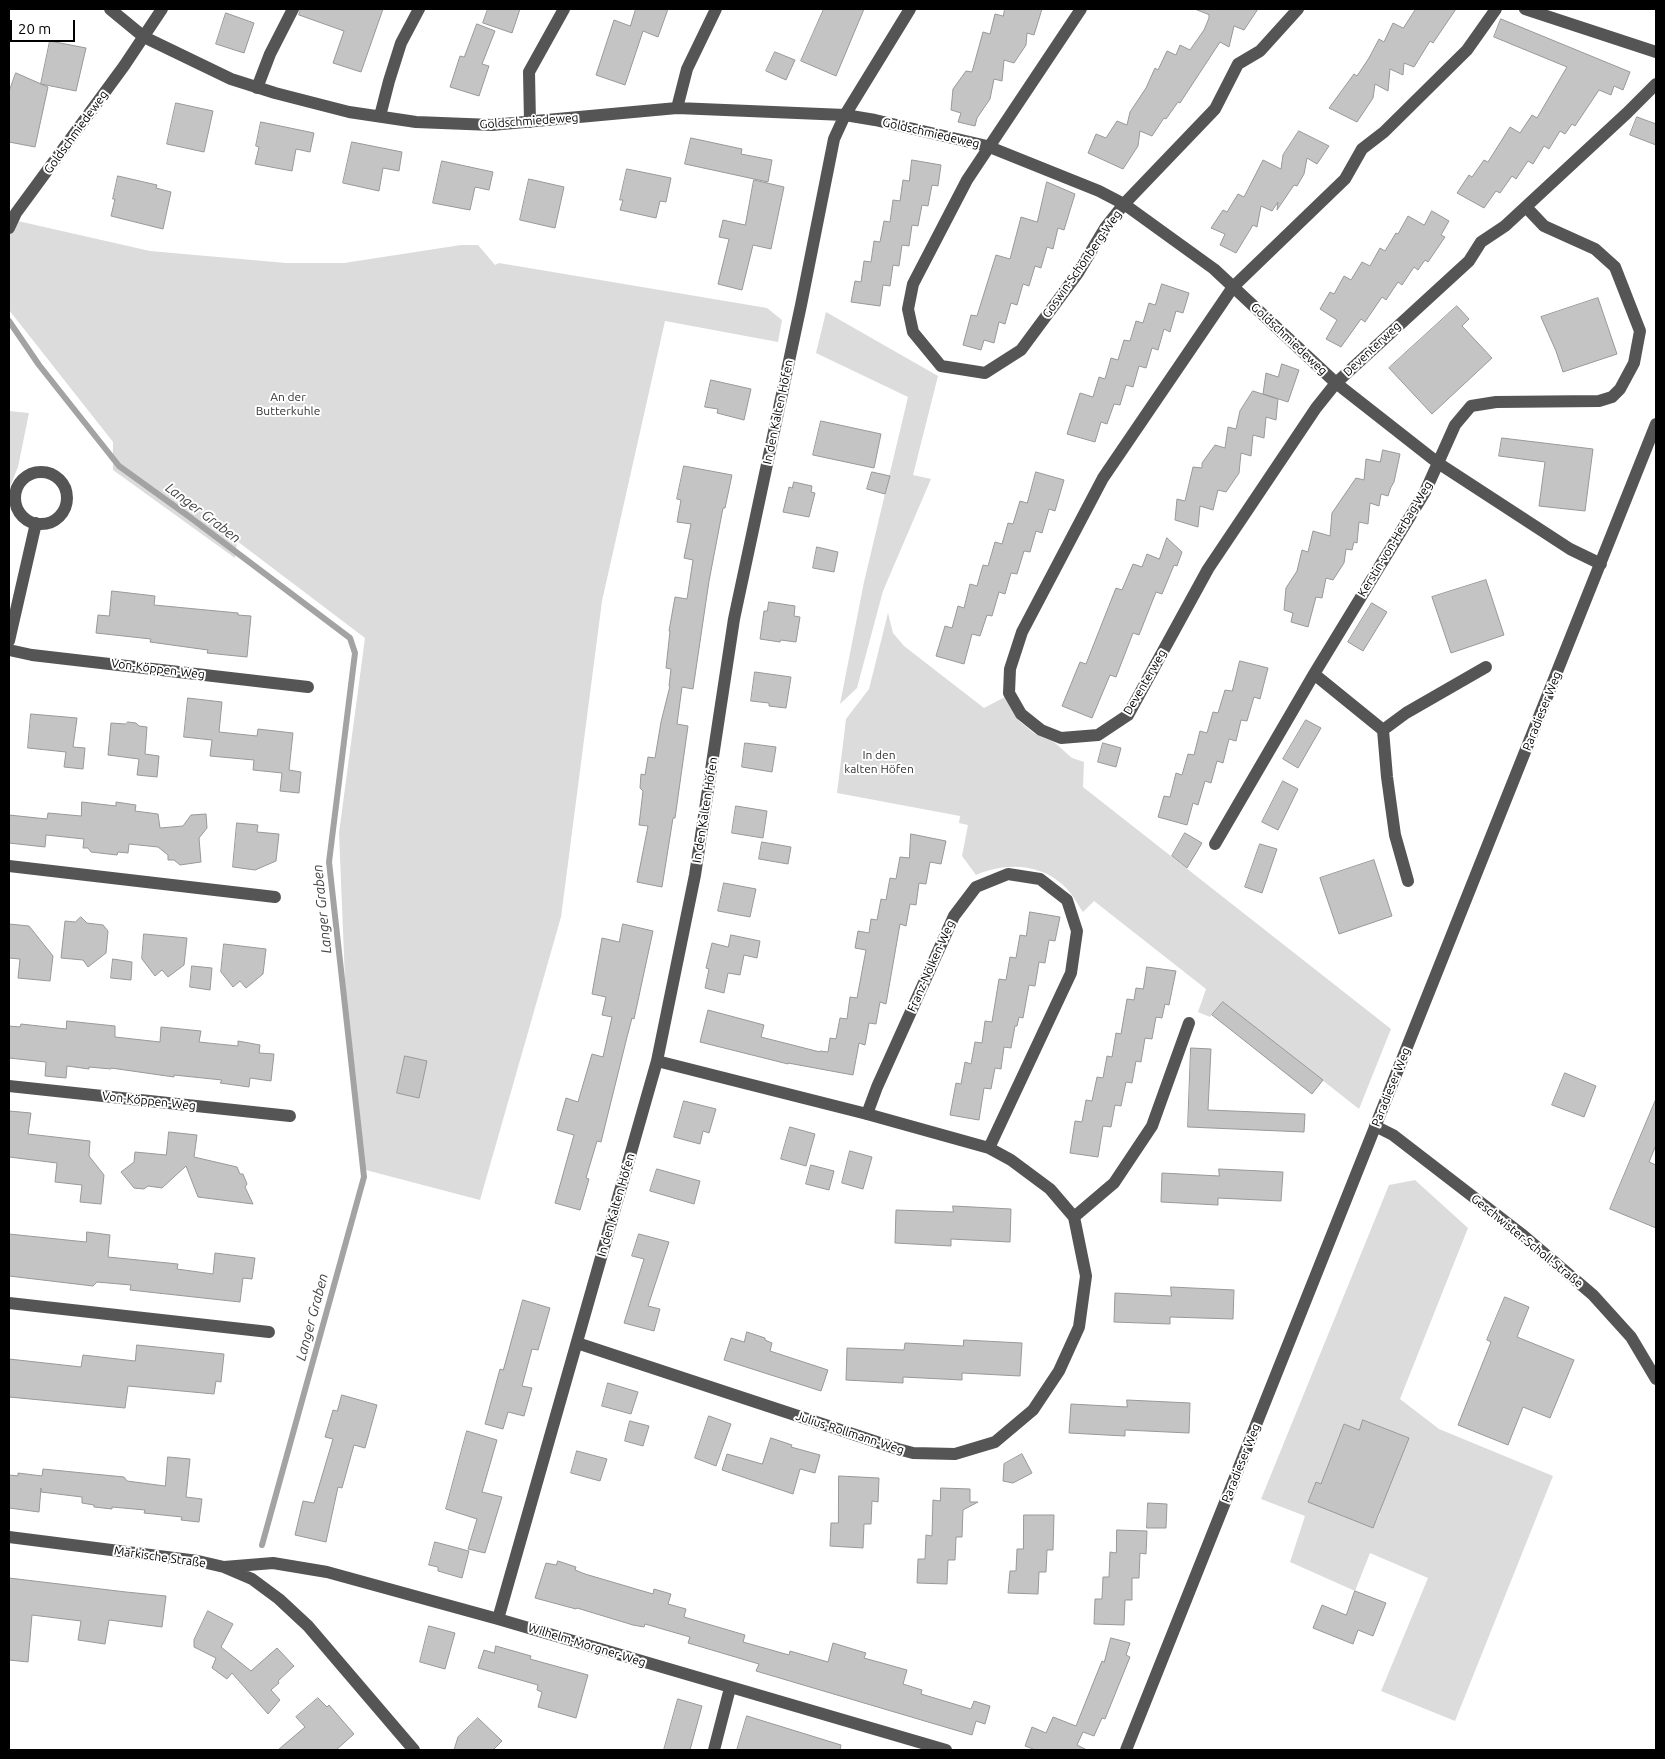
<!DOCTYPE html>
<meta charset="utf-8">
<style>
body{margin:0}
#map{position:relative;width:1665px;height:1759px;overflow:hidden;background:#fff;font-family:Ubuntu,sans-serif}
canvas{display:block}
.frame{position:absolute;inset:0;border:10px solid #000;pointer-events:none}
.scale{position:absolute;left:10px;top:20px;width:65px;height:22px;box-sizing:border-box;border:2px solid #000;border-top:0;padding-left:6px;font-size:15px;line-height:18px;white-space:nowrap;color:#000;-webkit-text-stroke:4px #fff;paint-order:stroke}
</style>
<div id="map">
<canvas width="1665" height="1759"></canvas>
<div class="frame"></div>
<div class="scale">20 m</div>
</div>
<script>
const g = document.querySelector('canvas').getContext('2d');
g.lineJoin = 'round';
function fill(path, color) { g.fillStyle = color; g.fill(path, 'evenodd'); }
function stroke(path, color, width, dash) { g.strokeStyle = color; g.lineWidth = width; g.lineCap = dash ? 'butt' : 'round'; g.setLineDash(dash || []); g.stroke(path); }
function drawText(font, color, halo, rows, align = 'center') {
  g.font = font + ' Ubuntu,sans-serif'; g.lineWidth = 4; g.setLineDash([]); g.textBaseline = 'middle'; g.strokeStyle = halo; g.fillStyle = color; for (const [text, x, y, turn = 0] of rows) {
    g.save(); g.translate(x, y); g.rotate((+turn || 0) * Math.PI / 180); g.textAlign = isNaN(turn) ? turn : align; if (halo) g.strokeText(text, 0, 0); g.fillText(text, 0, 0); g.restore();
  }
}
const green = new Path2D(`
 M9,219l141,32 136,12h58l117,-18h17l17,20 4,-2 268,45 15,12 -4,22 -113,-21 -63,280 -41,316 -81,283 -118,-31 -15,-140 -8,-196 26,-195 -128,-97 -2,17 -122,-88v-28l-104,-132z
 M826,312l112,64 -25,99 18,4 -48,112 -26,97 -17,16 24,-122 44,-185 -92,-44z
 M9,411l20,2 -11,54 -9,22z
 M888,613l5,20 11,13 80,62 21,-11 13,23 17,14 19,8 18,16 12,4 -1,25 308,242 -32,80 -136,-107 -13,15 -12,-5 8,-23 -112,-88 -11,11c-5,-7 -10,-17 -16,-23 -24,-26 -61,-27 -91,-14l-14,-19 6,-31 -9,-2 1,-7 -123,-23 9,-74 23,-30z
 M1415,1180l53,48 -68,171 39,30 114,47 -98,245 -74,-30 47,-113 -58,-25 -15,38 -65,-29 15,-46 -44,-17 128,-314zM1364,1420l44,18 -29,75 1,1 -7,13 -65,-26 8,-19 5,2 23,-60 15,6z`);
const stream = new Path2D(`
 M9,321l30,44 80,101 72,52 159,120 5,15 -26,209 35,315 -102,368`);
const building = new Path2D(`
 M301,9h82l-22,63 -28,-9 11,-32 -45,-16z
 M488,9h32l-8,24 -29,-10z
 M636,9h32l-10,28 -15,-6 -18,54 -29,-10 18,-55 16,6z
 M824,9h40l-28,67 -35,-15z
 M1005,9h37l-8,26 -7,-2 -1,12 -12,18 -10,-3 -2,21 -8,-2 -4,20 -13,19 -2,8 -17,-4 3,-9 -10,-3 2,-21 13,-18 6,1 11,-40 7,2 5,-20 8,2z
 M1195,9h63l-14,21 -10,-4 -5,21 -9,-5 -40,61 -2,-1 -12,17 -2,-1 -12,18 -12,-5 -2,15 -15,23 -35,-16 8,-19 10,4 11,-17 10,4 3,-13 16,-24 9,-20 3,2 9,-19 9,4 4,-10 10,5 14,-20 5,-12v-3z
 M1416,9h40l-23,34 -3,-2 -16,26 -10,-4 -1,12 -13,-6 -2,22 -13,-7 -2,14 -16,24 -28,-14 25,-34 3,2 12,-18 10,-19 5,3 9,-19 10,5z
 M226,13l28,10 -10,30 -28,-9z
 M1501,19l129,53 -7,18 -9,-4 -3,9 -12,-5 -24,36 -3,-2 -7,10 -5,-3 -11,18 -5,-3 -11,18 -5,-3 -12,18 -4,-3 -12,17 -4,-2 -12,17 -27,-15 12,-18 3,2 12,-17 4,2 22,-35 10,6 12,-18 5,3 30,-51 -73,-30z
 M477,24l18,7 -13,33 7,2 -10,30 -29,-9 10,-31 4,1z
 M50,41l36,7 -10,43 -35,-7z
 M775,52l20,8 -9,20 -20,-9z
 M16,73l32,14 -13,60 -26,-5v-50z
 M176,103l37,8 -9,41 -37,-8z
 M1637,117l19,7v21l-26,-10z
 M261,122l53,11 -4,19 -14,-3 -4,22 -37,-7 4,-17 -3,-1z
 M1299,131l30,15 -12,18 -10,-6 -3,16 -7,12 -3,-1 -17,25 1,-8 -6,9 -11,-5 -4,21 -4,-2 -17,28 -16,-8 5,-11 -14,-6 12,-18 4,2 11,-18 6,3 19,-37 18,9 2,-14z
 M691,138l51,11 -1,5 31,6 -4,22 -83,-18z
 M352,142l50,10 -3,19 -16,-3 -4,23 -36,-8z
 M912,160l29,5 -3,21 -6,-1 -4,21 -6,-1 -4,21 -6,-1 -3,21 -7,-1 -3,21 -6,-1 -3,21 -7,-1 -3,21 -29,-4 4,-21 6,1 3,-21 7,1 3,-21 6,1 4,-21 6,1 3,-22 7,1 3,-21 6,1z
 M442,161l51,11 -4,18 -14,-3 -5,23 -37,-7z
 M627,169l44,9 -5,24 -6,-1 -4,17 -36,-8 3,-10h-3z
 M118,176l39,9 -1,3 15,4 -8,37 -52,-13 4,-17h-2z
 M529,179l35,8 -9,41 -35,-8z
 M754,180l30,7 -13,62 -18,-4 -11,45 -24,-6 11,-45 -10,-2 4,-17 22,5z
 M1047,182l28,12 -11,36 -6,-2 -5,21 -6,-2 -6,21 -6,-2 -6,20 -6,-2 -6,21 -6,-2 -6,21 -6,-2 -5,21 -10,-3 -3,10 -18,-5 8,-30 6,1 19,-61 14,4 11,-42 16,5z
 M1432,211l17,10 -8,14 4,2 -17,25 -3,-2 -7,10 -4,-3 -12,18 -4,-3 -12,18 -4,-3 -17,25 -4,-3 -20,28 -15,-8 11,-19 -17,-11 10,-17 4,2 10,-18 7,4 11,-18 8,4 10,-18 5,3 11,-18 2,1 10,-18 16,9z
 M1162,284l27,9 -6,20 -7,-2 -6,21 -6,-3 -6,21 -6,-2 -6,20 -7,-2 -6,21 -7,-2 -6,20 -6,-1 -7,20 -6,-2 -6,20 -28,-8 13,-41 13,4 6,-20 6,2 6,-21 7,2 6,-20 6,1 6,-20 7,2 6,-20 6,2z
 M1598,298l19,56 -54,18 -7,-21 -15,-34z
 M1457,306l12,13 -7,7 30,32 -60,56 -43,-46z
 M1282,364l17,6 -11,32 -25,-8 3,-21 12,4z
 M711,380l40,9 -7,31 -27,-7 1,-4 -13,-2z
 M1253,391l25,8 -2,21 -10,-3 -2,21 -11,-3 -2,21 -10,-3 -2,20 -13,19 -8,-2 -5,20 -13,-4 -2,21 -23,-7 2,-21 8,2 8,-34 9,1v-5l13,-18 10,3 3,-21 8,2 4,-18z
 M821,421l60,13 -7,34 -61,-13z
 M1502,438l91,11 -8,62 -46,-5 6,-44 -46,-6z
 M1383,450l17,4 -6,28 -3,5 -3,9 -7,-2 -2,12 -9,-3 -2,21 -9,-2 -2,21 -3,-1 -2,8 -6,-1 -2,14 -11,17 -7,-2 -4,20 -6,-1 -8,30 -17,-5 2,-9 -9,-3 2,-22 11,-17 5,-21 6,2 5,-21 17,5 2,-23 24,-35 8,2 2,-21 14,3z
 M684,466l48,9 -7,33h-2l-14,73 -16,108 -11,-2 -5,37 11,2 -13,92h-2l-11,69 -25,-5 11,-56 -9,-1 4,-34 -3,-3 1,-14 4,1 3,-18 7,1 6,-36 9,-36h-1l2,-17 -5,-1 4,-37h-1l6,-34 12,2 6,-39 -9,-2 7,-34 -14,-2 4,-22 -4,-1z
 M872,472l18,4 -5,18 -18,-5z
 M1036,472l28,8 -9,31 -6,-2 -7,24 -6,-2 -6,21 -6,-1 -7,23 -6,-1 -6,21 -6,-2 -7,24 -5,-1 -7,21 -8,-2 -8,30 -28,-8 9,-30 7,2 6,-22 6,2 6,-24 7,2 6,-21 5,1 7,-24 7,2 6,-21 5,1 7,-23 7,2z
 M794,482l18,4 -1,6 4,1 -6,24 -26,-5 6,-25 3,1z
 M1167,538l15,14 -5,14 -3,-1 -12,29 -6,-2 -17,43 -6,-2 -17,44 -6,-2 -18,43 -30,-12 18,-44 6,2 30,-76 6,2 11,-26 9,3 5,-13 12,5z
 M817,547l21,5 -4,20 -21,-4z
 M1486,580l18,55 -53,18 -19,-56z
 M112,591l43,5 -1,9 84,8v2l13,1 -4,41 -40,-4 1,-3 -58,-8 1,-3 -55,-6 2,-18 11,1z
 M769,602l26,4 -1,10 6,1 -4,25 -15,-2 -1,2 -20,-3 4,-28h3z
 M1372,603l15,9 -24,39 -15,-9z
 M1240,661l28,7 -8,31 -6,-2 -7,24 -6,-1 -5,21 -7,-2 -6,24 -6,-2 -6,22 -6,-2 -7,24 -5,-2 -6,22 -29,-8 6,-21 6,1 6,-24 6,2 6,-21 6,1 6,-24 7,2 6,-21 5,1 7,-23 7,1z
 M755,672l36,5 -5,31 -17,-2v-3l-18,-2z
 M188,698l34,4 -3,30 38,4 1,-7 35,4 -4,37 12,2 -2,21 -19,-2 2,-18 -29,-3 1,-10 -44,-4 2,-16 -28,-3z
 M31,714l46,4 -4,29 12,1 -2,21 -19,-2 2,-15 -38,-4z
 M1306,720l15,8 -23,40 -15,-9z
 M128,722l8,1 3,3 8,1 -2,27 14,2 -2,21 -20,-2 2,-16 -31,-4 3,-32 14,1z
 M745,743l31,4 -4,25 -30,-5z
 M1103,743l18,5 -5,19 -18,-5z
 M1283,781l15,8 -20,41 -16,-8z
 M82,802l34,4v-4l20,3 -1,6 23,3 2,14 23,-2 8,-11 15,-1 1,14 -8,10 2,24 -21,3 -6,-5h-6v-5l-10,-8 -29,-3 -1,9 -10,-1 -1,3 -26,-3 -3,-4h-5l1,-9 -38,-4 -1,12 -36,-4v-28l38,4 1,-6 33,3z
 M736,806l31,5 -4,27 -31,-5z
 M237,823l21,2 -1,7 22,2 -3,27 -21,9 -22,-3z
 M1185,833l17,10 -15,25 -15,-12z
 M911,834l35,7 -5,23 -11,-2 -4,22 -7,-1 -3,22 -6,-1 -4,22 -6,-2 -14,80 -6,-2 -4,22 -7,-1 -4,22 -6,-2 -6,32 -65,-12v1l-88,-22 8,-32 56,15 -3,12 59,15v-1l8,1 2,-14 6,1 4,-21 7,1 3,-22 7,1 9,-48 -11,-2 3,-17 11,2 2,-14 6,1 4,-21 5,1 4,-22 6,1 4,-22 9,1z
 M762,842l29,5 -3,17 -29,-5z
 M1260,844l17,5 -15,44 -17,-6z
 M1374,860l18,56 -53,18 -19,-56z
 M724,883l32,6 -6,28 -32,-6z
 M1030,912l30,5 -5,24 -6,-1 -4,23 -6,-1 -4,24 -6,-1 -6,33 -4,-1 -2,9h-2l-4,22 -7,-1 -3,22 -6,-1 -4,21 -7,-1 -5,32 -29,-5 6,-32 5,1 4,-22 6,2 4,-22 7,1 3,-22 7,1 7,-43 7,1 4,-23 6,1 4,-23 6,1z
 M81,917l6,6 16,2 5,6 -2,22 -18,14 -5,-7 -22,-2 4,-37 10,1z
 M9,924l20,2 24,30 -3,25 -32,-3 2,-19 -11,-1z
 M623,924l30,7 -19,88 -2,-1 -5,19 -26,105 -4,-1 -11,37 3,1 -9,31 -25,-7 19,-68 -17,-5 9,-32 12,4 14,-48 11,3 9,-40 -10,-2 4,-18 -14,-3 10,-56 17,4z
 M144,934l43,4 -3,27 -16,12 -6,-7 -7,6 -13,-17z
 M731,935l29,6 -3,17 -13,-3 -4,20 -12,-2 -4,20 -19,-5 4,-19 -3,-1 6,-25 16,4z
 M224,944l42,5 -3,25 -17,14 -6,-7 -7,6 -12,-15z
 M113,959l19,3 -1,18 -20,-2z
 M192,966l20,2 -2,22 -20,-3z
 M1147,967l29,4 -7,34 -4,-1 -3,14 -6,-1 -4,22 -7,-1 -4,24 -5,-1 -4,22 -6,-1 -5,24 -6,-1 -4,22 -8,-1 -5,31 -28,-4 5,-32 7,1 4,-22 6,1 5,-24 6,1 4,-22 5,1 4,-24 5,1 6,-35 7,1 2,-12 7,1z
 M1223,1002l100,78 -11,14 -100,-79z
 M67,1021l48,5v11l45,5 1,-15 40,4 -2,11 39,4v-5l22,4 -1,8 15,1 -3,27 -21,-3 -1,9 -29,-4 2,-3 -48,-5v2l-63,-9v1l-22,-2v2l-22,-3 -1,12 -21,-2 1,-14 -37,-4v-32l11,1 1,-3 45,5z
 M1191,1048l20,1 -3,61 97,4 -1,18 -116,-5z
 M405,1056l22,5 -8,37 -22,-5z
 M1565,1073l31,13 -12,31 -32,-12z
 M1656,1099v46l-7,17 7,3v63l-46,-19z
 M684,1101l32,8 -7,24 -6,-2 -3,13 -26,-7z
 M9,1111l22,2 -3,21 62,7 -1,15 15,19 -3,29 -21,-2 2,-17 -27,-3 2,-19 -48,-6z
 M790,1127l25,7 -9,32 -25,-7z
 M169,1132l28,3 -3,22 43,10 3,7h3l4,10 -2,3 8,17 -55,-7 -12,-31 -24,22 -14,-2 -4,3 -10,-1 -13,-16 13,-10 1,-10 31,3z
 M850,1151l22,6 -9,32 -21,-6z
 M811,1165l23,6 -5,19 -23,-6z
 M657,1169l43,12 -6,23 -44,-13z
 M1219,1169l64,3 -2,29 -63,-3v7l-57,-3 1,-29 57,3z
 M953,1206l58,3 -1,33 -59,-3v7l-56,-3 1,-33 57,2z
 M87,1232l23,3 -2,22 70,7 -1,5 36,5 2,-21 40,5 -3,21 -9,-1 -3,24 -110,-12 1,-5 -34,-3 -4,4 -84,-10v-42l77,8z
 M639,1234l30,8 -21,64 12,3 -6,22 -30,-8 20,-64 -12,-3z
 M1171,1287l63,3 -1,29 -63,-2v7l-56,-2 1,-29 56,3z
 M1505,1297l24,10 -12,30 57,23 -24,58 -27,-11 -15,38 -50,-20 33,-83 -4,-2z
 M523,1300l27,8 -12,42 -6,-1 -10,37 10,2 -8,28 -16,-4 -5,17 -18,-5 15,-55 3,1z
 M747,1332l18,6v2l7,3 -2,8 58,19 -7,21 -97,-31 7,-22 13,4z
 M964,1340l58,3 -2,33 -58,-3v7l-59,-3v6l-57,-3 1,-32 57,2 1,-7 58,3z
 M137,1345l87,9 -3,28 -5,-1 -2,13 -86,-8 -3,22 -116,-11v-38l72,8 2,-12 52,6z
 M608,1383l30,9 -7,22 -29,-8z
 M342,1395l35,10 -12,43 -11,-3 -12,43 -4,-1 -12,55 -31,-7 8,-34 11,2 19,-64 -8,-2 8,-27 4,1z
 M1127,1400l63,3 -1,30 -64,-3v6l-56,-3 2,-29 56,3z
 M709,1416l22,8 -15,42 -21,-8z
 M1363,1420l46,18 -36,90 -65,-26 8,-20 5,2 23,-60 15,6z
 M630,1421l19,5 -6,20 -18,-5z
 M467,1431l30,9 -15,52 20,5 -17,56 -17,-4 9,-30 -31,-10z
 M771,1438l21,7 -1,2 29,8 -5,18 -15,-4 -7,25 -71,-24 5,-16 35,10z
 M577,1451l30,8 -7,22 -29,-8z
 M1022,1454l10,19 -19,10 -10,-2 1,-17z
 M168,1457l22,2 -4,38 16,2 -3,23 -18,-2 1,-3 -38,-4 1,-3 -33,-3v2l-18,-2v-2l-12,-2v-6l-41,-5v-4l-2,24 -30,-4v-33l9,1v-3l24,3 1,-7 81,8 3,4 38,5z
 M839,1476l40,2 -1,24 -6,-1 -1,23h-7l-1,24 -33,-2 1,-23h7z
 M941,1488l29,1v13h8l-15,8 -1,27h-6l-1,23h-7l-1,24 -30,-1 1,-24h7l1,-24 6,1 1,-36 7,1z
 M1148,1503l19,1 -1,24h-19z
 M1024,1515h30l-1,35h-6l-1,22h-7l-1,22 -30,-1 2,-22h6l1,-22h6z
 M1117,1530l30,1 -1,23 -6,-1 -1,25h-7v22h-7l-1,25 -30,-1 1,-25h7l1,-22h6l1,-25 6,1z
 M435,1542l34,9 -7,27 -24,-7v-4l-9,-2z
 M558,1561l18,6 -1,3 10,4 68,20 1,-5 17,5 -3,10 18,5 -2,8 61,18 -2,7 46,13 1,-4 38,11 5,-19 33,10 -2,5 43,12 -4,14 19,6 -1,4 50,15 3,-8 16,5 -5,18 -9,-3 -4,14 -216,-64 3,-7 -71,-21 2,-6 -45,-13 -1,3 -11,-2 -56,-17 -1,1 -41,-11 11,-35 10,2z
 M9,1578l117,14 40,4 -4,31 -53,-7 -4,24 -27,-4 3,-19 -49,-6 -4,47 -19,-2z
 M1355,1591l31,12 -13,33 -15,-6 -5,14 -40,-16 9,-23 24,10z
 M208,1611l25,13 -12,23 30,24 26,-23 17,18 -16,15 1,2 -8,7 9,10 -12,14 -36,-41 -5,6 -15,-11 4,-10 -22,-11v-7z
 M429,1626l26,7 -10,36 -25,-7z
 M1111,1638l19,5 -4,12 4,2 -25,62 -3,-1 -8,18 -11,-4 -6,13 10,5h-51l-11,-4 7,-19 14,6 7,-16 23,9 26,-65 2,1z
 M496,1646l35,10 -1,3 58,16 -12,43 -38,-11 4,-15 -5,-2 1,-5 -60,-17 6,-18 10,3z
 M318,1698l9,9 2,-2 25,29 -18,16h-58l27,-23 -9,-10z
 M678,1699l24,7 -12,44h-26z
 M747,1716l94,29 -1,5h-103z
 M478,1718l24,23 -9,9h-39l4,-13z`);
const minor = new Path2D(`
 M110,9l34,28 87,42 44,14 74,19 67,10 76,3 185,-17 168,7 30,5 112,26 112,45 25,13 90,65 122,114 102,80 132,86 31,15
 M1081,9l-114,171 -54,104 -5,25 5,23 28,34 44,7 36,-23 57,-77 27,-45 19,-24 91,-95 23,-45 22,-13 38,-42
 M1496,9l-29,41 -83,82 -22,17 -17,30 -112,108 -130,191 -81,154 -12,37 -1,24 12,21 20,16 20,8 37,-3 30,-20 80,-146 108,-161 20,-25 133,-122 12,-19 24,-16 122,-113 29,-29
 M1525,9l131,43
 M257,88l13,-34 23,-45
 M677,108l10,-39 29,-60
 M380,116l9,-35 12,-38 18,-34
 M530,122l-1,-50 35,-63
 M9,228l7,-15 108,-147 38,-57
 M15 498a26 26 0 1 1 52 0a26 26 0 1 1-52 0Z
 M9,641l27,-118
 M9,650l23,5 276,32
 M1314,674l69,56 4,47 8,58 13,46
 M1383,730l23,-17 80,-46
 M1215,844l99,-170 111,-182 30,-67 16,-19 25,-4 103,-1 13,-4 8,-8 14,-26 6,-32 -25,-64 -20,-18 -51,-23 -18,-19
 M9,866l266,31
 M9,1086l281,30
 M867,1114l10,-27 77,-171 22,-29 32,-13 32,5 27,21 10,31 -6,42 -82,175
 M1375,1126l18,9 131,101 69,59 38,42 25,42
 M1074,1217l40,-34 38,-57 37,-103
 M9,1303l260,29
 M577,1343l321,106 15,4 42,1 40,-12 38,-32 26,-39 20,-44 7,-51 -12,-59 -24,-28 -39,-29 -22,-12 -122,-34 -210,-53
 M9,1537l189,24 26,6 28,12 27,20 29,27 106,124
 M224,1567l49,-4 54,9 171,47 448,131
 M498,1619l159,-558 38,-186 39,-256 67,-314 33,-166 11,-24 65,-106
 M714,1750l16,-62
 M1126,1750l530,-1326`);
const streetNames = [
 ["Goldschmiedeweg",529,121,-4],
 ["Goldschmiedeweg",76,132,-54],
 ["Goldschmiedeweg",931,133,13],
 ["Goswin-Schönberg-Weg",1082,264,-55],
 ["Goldschmiedeweg",1289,339,43],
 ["Deventerweg",1372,349,-43],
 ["In den Kalten Höfen",778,412,-78],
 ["Kerstin-von-Herbag-Weg",1395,539,-59],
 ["Von-Köppen-Weg",158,669,7],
 ["Deventerweg",1145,682,-60],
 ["Paradieser Weg",1542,711,-68],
 ["In den Kalten Höfen",705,810,-81],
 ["Franz-Nölken-Weg",931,966,-66],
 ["Paradieser Weg",1391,1087,-68],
 ["Von-Köppen-Weg",149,1101,6],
 ["In den Kalten Höfen",616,1205,-74],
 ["Geschwister-Scholl-Straße",1527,1241,39],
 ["Julius-Rollmann-Weg",850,1433,18],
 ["Paradieser Weg",1241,1463,-68],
 ["Märkische Straße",160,1557,8],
 ["Wilhelm-Morgner-Weg",587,1645,17]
];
const parkNames = [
 ["An der",288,397],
 ["Butterkuhle",288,411],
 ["In den",879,755],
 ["kalten Höfen",879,769]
];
const waterNames = [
 ["Langer Graben",203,513,37],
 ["Langer Graben",322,909,-96],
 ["Langer Graben",312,1317,-75]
];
fill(green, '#dcdcdc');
stroke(stream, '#a3a3a3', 6);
fill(building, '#c4c4c4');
stroke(building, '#999', 1);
stroke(minor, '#555', 12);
drawText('12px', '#000', '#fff', streetNames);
drawText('12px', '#333', '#fff', parkNames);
drawText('italic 14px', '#444', '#fff', waterNames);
</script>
